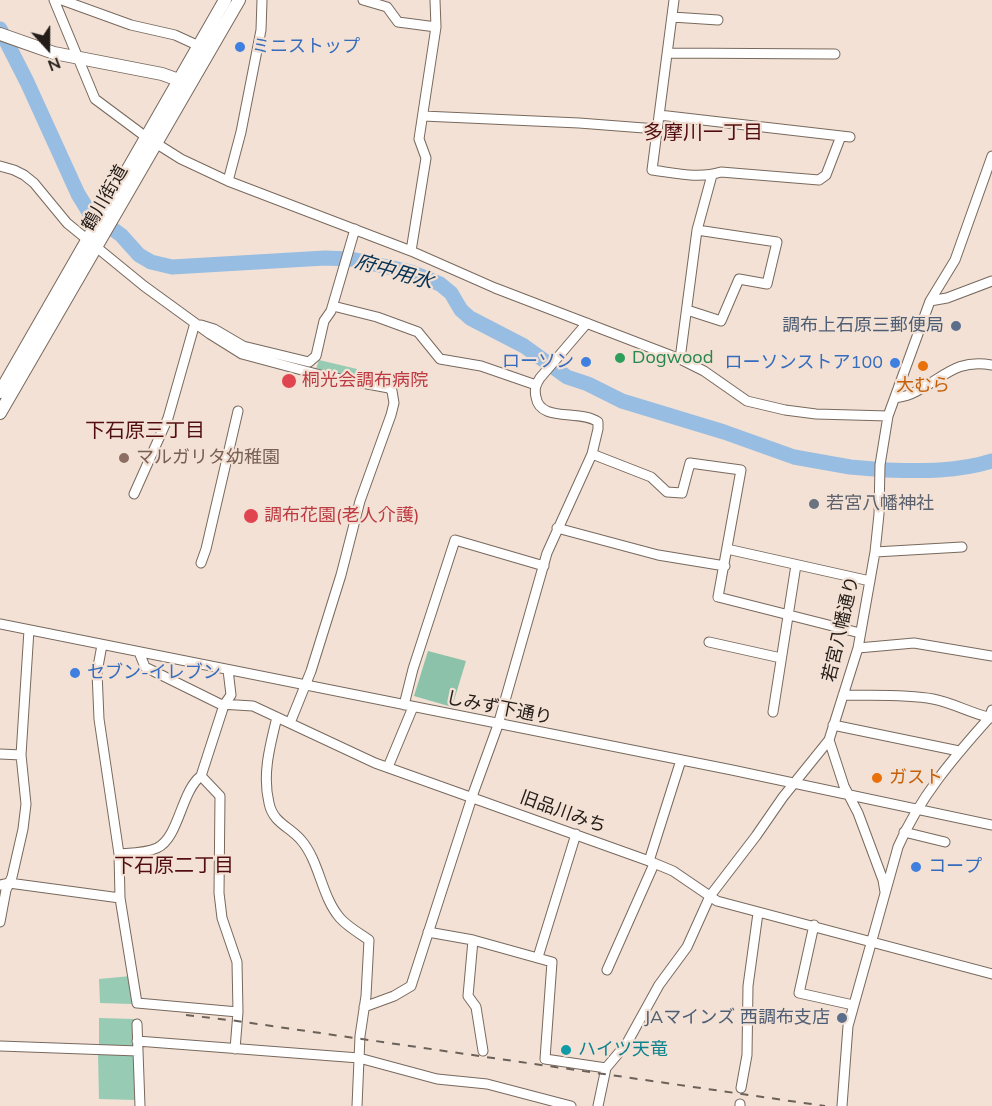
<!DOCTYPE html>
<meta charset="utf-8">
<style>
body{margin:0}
#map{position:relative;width:992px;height:1106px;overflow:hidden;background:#f2e1d4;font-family:Mulish,sans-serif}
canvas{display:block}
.north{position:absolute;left:18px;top:18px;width:60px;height:60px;-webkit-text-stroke:4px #f2e1d4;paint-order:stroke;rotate:159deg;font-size:16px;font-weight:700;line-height:24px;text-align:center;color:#231c18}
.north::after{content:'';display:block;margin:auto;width:21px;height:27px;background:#231c18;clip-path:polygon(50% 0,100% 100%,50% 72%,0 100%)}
</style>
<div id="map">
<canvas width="992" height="1106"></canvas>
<div class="north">N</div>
</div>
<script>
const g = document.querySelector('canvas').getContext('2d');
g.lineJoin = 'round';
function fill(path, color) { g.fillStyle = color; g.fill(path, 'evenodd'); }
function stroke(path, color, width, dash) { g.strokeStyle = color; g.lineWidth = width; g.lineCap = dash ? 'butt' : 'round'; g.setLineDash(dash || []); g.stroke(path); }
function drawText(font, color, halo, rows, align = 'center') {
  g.font = font + ' Mulish,"Noto Sans JP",sans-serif'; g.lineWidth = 4.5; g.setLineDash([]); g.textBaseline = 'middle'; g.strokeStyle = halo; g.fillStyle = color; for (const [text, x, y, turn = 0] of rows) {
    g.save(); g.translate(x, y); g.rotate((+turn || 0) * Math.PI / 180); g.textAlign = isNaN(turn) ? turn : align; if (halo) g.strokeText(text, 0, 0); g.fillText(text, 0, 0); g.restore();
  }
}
const green = new Path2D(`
 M319,360l38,9 -2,9 -39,-9z
 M131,976l1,28 -32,-1 -1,-24z
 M99,1018l35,1v28l-35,-1z
 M98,1053h37l1,47 -37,-1z`);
const forest = new Path2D(`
 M428,651l38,10 -14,46 -38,-11z`);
const river = new Path2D(`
 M0,29l27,53 51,112 11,18 32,23 18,20 12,7 21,5 153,-9 26,1 60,13 29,12 11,9 10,17 9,8 54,28 43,31 21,7 34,17 102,31 70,25 56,10 24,2
 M886,470c35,1 72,2 106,-9`);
const minor = new Path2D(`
 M54,0l41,99 51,38 35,22 47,22 183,70 84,37 185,71 24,12 43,30 38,9 31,4 72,2
 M62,0l69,25 44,10 24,11
 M363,0l24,7 11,15 38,5
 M674,0l-22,170c23,3 47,9 69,2l98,8 7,-5 15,-39
 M672,17l46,3
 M668,53l167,1
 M659,115l191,22
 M423,116l156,7 78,6
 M0,166l14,4 10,5 10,8 33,40 77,63 66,48 32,20 82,22 65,12 3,3 2,12 -3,12 -31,86 -19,74 -30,96 -21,52
 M228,181l13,-49 20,-102 1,-30
 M411,251l15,-93 -7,-19 17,-112 -1,-27
 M930,301l17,-3 45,-17
 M333,306l44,11 41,15 22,27 41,7 55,19
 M687,310l34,11 18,-42 28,5 10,-42 -80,-12
 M201,325l13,4 29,17 66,16 7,-6 8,-35 7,-10 24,-82
 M680,359l17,-129 15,-55
 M895,398c6,-1 13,-2 18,-5 30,-14 42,-35 79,-28
 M592,454l59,23 16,15 15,1 8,-30 51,7 -23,127 142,36
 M134,494l34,-76 27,-95
 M557,528l101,27 67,11
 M727,549l143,32
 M875,552l87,-5
 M201,563l5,-14 32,-138
 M0,624l732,146 260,55
 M709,642l72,16
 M858,648l56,-5 78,13
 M139,652l6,15 75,37 33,2 122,57 274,98 24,10 44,30 275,73
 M843,695c30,1 61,-1 90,4 21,4 39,15 59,19
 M404,705l9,-36 42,-129 89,26
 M773,712l23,-147
 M277,717c-7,29 -15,57 -8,86 4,20 20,23 32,37 19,22 20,56 39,78 8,9 19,15 29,22l-3,56 -6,40 -3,70
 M833,725l126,26
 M0,754l21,1
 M388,767l25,-60
 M201,776l23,-71 7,-10 -3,-25
 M904,832l41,10
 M119,854c12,-1 27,-1 38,-6 22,-10 24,-57 44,-72l19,20 -1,97 3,25 15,44 1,50 -3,37
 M649,861l32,-101
 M0,885l9,-2 111,15 -1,-44 -20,-135 -2,-47 5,-27
 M885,892l-2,-12 -25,-67 -14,-27 -15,-46 29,-92 17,-96 4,-38 1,-49 8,-49 42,-115 25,-41 37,-104
 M120,898l17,105 101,9
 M0,922l6,-32 6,-13 11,-48 3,-25 -5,-49 8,-125
 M814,925l-15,68 54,12
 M428,932l45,8 79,22 -7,97 61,9
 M473,940l-5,56 8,11 7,44
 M538,957l38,-123
 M607,970l47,-106
 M364,1007l30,-11 17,-10 63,-195 24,-66 49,-172 45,-99 6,-25v-7c-18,-13 -58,1 -62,-25 -2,-8 0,-13 4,-19l47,-55
 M137,1041l222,17 78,21 50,5 84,22
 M0,1046l138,5 -1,-27
 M138,1051l2,55
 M741,1088l6,-33 1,-69 10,-73
 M598,1106l8,-38 21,-25 32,-58 28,-38 23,-51 46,-60 27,-39 46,-57
 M740,1106v-2
 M842,1106l6,-80 50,-179c21,-49 56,-90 91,-129l3,-8`);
const major = new Path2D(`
 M0,34l54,19 108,21 25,9
 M0,392l225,-392
 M0,413l239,-413`);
const rail = new Path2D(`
 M186,1015l51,6 588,85`);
const markers = [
 [240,47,6,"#3f7fe0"],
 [956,326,6,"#5c6f8a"],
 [620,358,6,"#2e9e5b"],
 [586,362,6,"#3f7fe0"],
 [895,363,6,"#3f7fe0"],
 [923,366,6,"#e8710a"],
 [289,381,8,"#e0444e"],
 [124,458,6,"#8d6e63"],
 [814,504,6,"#6b7280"],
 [251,516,8,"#e0444e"],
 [75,673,6,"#3f7fe0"],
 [877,778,6,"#e8710a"],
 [916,867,6,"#3f7fe0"],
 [842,1018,6,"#5c6f8a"],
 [566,1050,6,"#0f9aa8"]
];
const shopNames = [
 ["ミニストップ",252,47],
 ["ローソン",574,362,"right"],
 ["ローソンストア100",883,363,"right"],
 ["セブン-イレブン",87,673],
 ["コープ",928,867]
];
const streetNames = [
 ["鶴川街道",105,198,-60],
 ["若宮八幡通り",841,629,-77],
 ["しみず下通り",499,708,11],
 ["旧品川みち",563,812,20]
];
const serviceNames = [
 ["調布上石原三郵便局",944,326],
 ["JAマインズ 西調布支店",830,1018]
];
const leisureNames = [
 ["Dogwood",632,358]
];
const healthNames = [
 ["桐光会調布病院",302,381],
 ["調布花園(老人介護)",264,516]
];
const foodNames = [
 ["大むら",923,386],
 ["ガスト",889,778,"left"]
];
const educationNames = [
 ["マルガリタ幼稚園",136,458]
];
const worshipNames = [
 ["若宮八幡神社",826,504]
];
const cultureNames = [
 ["ハイツ天竜",578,1050]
];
const neighbourhoodNames = [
 ["多摩川一丁目",703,133],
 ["下石原三丁目",145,431],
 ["下石原二丁目",174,866]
];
const waterNames = [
 ["府中用水",394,272,16]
];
fill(green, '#97cbb3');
fill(forest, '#8cc2aa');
stroke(river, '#97bde2', 15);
stroke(minor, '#78695e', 11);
stroke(major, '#78695e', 14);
stroke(minor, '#fff', 9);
stroke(major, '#fff', 12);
stroke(rail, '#6c615a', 2, [8, 8]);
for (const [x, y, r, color] of markers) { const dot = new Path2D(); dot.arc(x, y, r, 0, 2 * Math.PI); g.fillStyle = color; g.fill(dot); stroke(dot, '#f2e1d4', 2); }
drawText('18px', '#366cbe', '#f2e1d4', shopNames, 'left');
drawText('18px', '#231c18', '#f2e1d4', streetNames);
drawText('18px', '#4e5e75', '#f2e1d4', serviceNames, 'right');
drawText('18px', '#27864d', '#f2e1d4', leisureNames, 'left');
drawText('18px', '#be3a42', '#f2e1d4', healthNames, 'left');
drawText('18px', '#c56008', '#f2e1d4', foodNames);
drawText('18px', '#785e54', '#f2e1d4', educationNames, 'left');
drawText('18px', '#5b616d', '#f2e1d4', worshipNames, 'left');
drawText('18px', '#0d838f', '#f2e1d4', cultureNames, 'left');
drawText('20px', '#520d10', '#f2e1d4', neighbourhoodNames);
drawText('italic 20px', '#063356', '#f2e1d4', waterNames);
</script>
